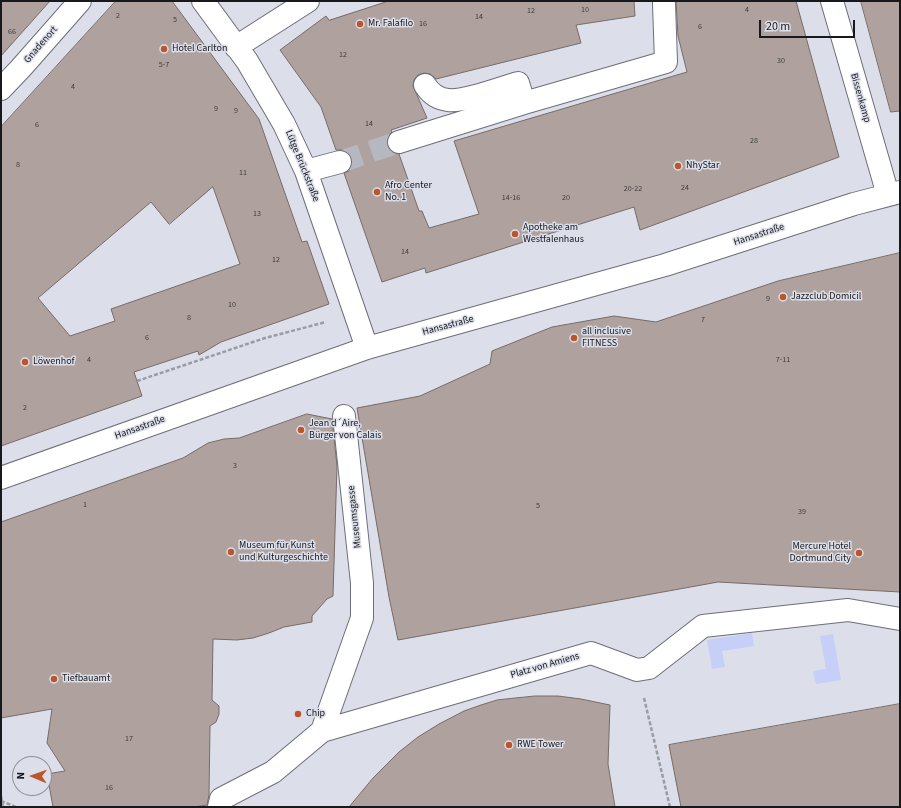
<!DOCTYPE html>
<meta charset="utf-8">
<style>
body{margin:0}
#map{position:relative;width:901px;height:808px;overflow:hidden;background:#dcdfea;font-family:"Source Sans 3",sans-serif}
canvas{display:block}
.frame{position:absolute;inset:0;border:2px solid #18191d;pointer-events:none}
.north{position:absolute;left:12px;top:756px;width:40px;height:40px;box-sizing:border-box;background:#dcdfea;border:1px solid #8e9098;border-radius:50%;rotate:272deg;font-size:11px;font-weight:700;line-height:16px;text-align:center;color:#18191d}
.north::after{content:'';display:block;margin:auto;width:14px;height:18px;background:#bc552c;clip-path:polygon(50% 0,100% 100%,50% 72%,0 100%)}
.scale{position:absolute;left:759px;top:20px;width:96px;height:18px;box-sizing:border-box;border:2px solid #18191d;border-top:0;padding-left:5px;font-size:12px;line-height:14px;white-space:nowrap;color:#18191d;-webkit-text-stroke:3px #dcdfea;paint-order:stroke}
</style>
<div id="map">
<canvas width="901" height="808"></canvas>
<div class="frame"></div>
<div class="north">N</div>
<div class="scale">20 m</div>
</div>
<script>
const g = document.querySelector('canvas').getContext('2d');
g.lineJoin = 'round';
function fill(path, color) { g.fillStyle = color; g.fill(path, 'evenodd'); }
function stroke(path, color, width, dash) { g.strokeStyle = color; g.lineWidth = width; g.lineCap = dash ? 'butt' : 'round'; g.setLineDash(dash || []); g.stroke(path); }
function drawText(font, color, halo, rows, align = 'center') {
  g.font = font + ' "Source Sans 3",sans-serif'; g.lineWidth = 3; g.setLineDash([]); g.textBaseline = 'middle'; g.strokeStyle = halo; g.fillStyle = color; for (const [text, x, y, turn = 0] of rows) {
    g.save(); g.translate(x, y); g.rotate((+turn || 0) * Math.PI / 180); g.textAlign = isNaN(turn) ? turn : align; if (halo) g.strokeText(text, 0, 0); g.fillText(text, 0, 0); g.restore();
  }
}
const green = new Path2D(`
 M752,633l2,13 -32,5 3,16 -13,2 -5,-29z
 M833,634l8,46 -25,4 -3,-13 13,-2 -6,-33z`);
const building = new Path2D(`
 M1,1h49l-49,55z
 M116,1h56l87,118 43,123 5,-1 22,63 -108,38 -22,13 -1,-4 -64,21 8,24 -141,50v-319zM213,187l27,77 -129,45 4,12 -45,15 -32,-38 113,-96 18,22z
 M389,1h245l1,15 -59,9 5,18 -145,36 -6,-5 -6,-1 -6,2 -4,5 -1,6 14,32 -36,12 1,2 -5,7v6l4,6 8,3 20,57h3l7,17 50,-14 -25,-73 233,-69 -9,-36 -2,-35h120l43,156 -199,73 -6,-23 -208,66 -1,-5 -43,14 -38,-109 5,-2 3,-5v-8l-3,-5 -5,-3h-8l-15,-43 -41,-57 46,-34 3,4z
 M861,1h39v110l-9,1z
 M900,253v339l-182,-10 -320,58 -9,-43 -32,-189 63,-12 70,-32 2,-13 60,-24 62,-11 42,6 122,-41z
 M307,414l25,5 5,47 -4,130 -6,3 -15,17v6l-28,5 -15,6 -16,5 -16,2 -24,-1 -1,61 7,6v8l-3,8 -6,4 -1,69 -2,10 -13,2h-141l-6,-33 18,-3 -18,-28 5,-34 -51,9v-196l182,-64 25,-15 16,-4 15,-1z
 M535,696h23l23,3 29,6 -2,59 7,43h-266l24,-29 26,-26 19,-15 21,-13 25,-13 17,-6 16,-5z
 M900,704v103h-219l-12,-62z`);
const minorTunnel = new Path2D(`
 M340,162l59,-20`);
const path = new Path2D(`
 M137,381l128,-43 61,-16
 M644,698l26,109
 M1,796l2,11
 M1,801l15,6`);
const minor = new Path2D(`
 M203,1l44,60 37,63 22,47 61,177
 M832,1l56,194
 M236,47l72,-46
 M425,85c5,8 13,14 23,15 18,2 52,-12 70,-17l6,20 142,-41 -2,-58
 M1,89l20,-21 59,-67
 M399,142l125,-39
 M306,171l34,-9
 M1,478l366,-130 298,-83 189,-61 46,-12
 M322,731l269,-78 46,17 12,-2 54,-42 145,-16 52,9
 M219,807l2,-8 52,-27 49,-41 40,-113v-35l-18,-167`);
const markers = [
 [360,24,4,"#bc552c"],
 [164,49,4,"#bc552c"],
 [678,166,4,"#bc552c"],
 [377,192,4,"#bc552c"],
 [515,234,4,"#bc552c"],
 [783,297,4,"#bc552c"],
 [574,338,4,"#bc552c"],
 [25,362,4,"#bc552c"],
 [301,430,4,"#bc552c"],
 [231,552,4,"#bc552c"],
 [859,553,4,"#bc552c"],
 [54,679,4,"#bc552c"],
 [298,714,4,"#bc552c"],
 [509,745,4,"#bc552c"]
];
const numberNames = [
 ["10",585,10],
 ["4",747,10],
 ["12",531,11],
 ["2",118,16],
 ["14",479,17],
 ["5",175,20],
 ["16",423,24],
 ["6",700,27],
 ["66",12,32],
 ["12",343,55],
 ["30",781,61],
 ["5-7",164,65],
 ["4",73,87],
 ["9",216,109],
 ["9",236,111],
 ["14",369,124],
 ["6",37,125],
 ["28",754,141],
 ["8",18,165],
 ["11",243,173],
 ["24",685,188],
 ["20-22",633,189],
 ["14-16",511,198],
 ["20",566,198],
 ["13",257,214],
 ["14",405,252],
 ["12",276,260],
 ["9",768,299],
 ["10",232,305],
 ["8",189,318],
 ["7",703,320],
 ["6",147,338],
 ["4",89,360],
 ["7-11",783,360],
 ["2",25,408],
 ["3",235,466],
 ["1",85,505],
 ["5",538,506],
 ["39",802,512],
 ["17",129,739],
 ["16",109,788]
];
const poiNames = [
 ["Mr. Falafilo",368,24],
 ["Hotel Carlton",172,49],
 ["NhyStar",686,166],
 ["Afro Center",385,186],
 ["No. 1",385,198],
 ["Apotheke am",523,228],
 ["Westfalenhaus",523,240],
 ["Jazzclub Domicil",791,297],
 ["all inclusive",582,332],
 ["FITNESS",582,344],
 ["Löwenhof",33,362],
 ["Jean d´Aire,",309,424],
 ["Bürger von Calais",309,436],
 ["Museum für Kunst",239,546],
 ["und Kulturgeschichte",239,558],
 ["Mercure Hotel",851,547,"right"],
 ["Dortmund City",851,559,"right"],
 ["Tiefbauamt",62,679],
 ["Chip",306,714],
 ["RWE Tower",517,745]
];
const streetNames = [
 ["Gnadenort",41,45,-49],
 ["Bissenkamp",860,98,74],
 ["Lütge Brückstraße",302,166,68],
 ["Hansastraße",759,235,-18],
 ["Hansastraße",448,326,-15],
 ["Hansastraße",140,428,-20],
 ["Museumsgasse",355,517,-96],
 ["Platz von Amiens",545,666,-16]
];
fill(green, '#c6cff7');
fill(building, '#afa29e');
stroke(building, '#776b67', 1);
stroke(minorTunnel, '#b5b7c1', 22, [22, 11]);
stroke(minor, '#6c6f79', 24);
stroke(path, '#999ca4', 2.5, [4, 2]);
stroke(minor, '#fff', 22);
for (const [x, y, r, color] of markers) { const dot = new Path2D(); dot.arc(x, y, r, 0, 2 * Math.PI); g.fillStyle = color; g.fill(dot); stroke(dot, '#dcdfea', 1.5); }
drawText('8px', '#3e3b3d', null, numberNames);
drawText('10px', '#18191d', '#dcdfea', poiNames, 'left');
drawText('10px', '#18191d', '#dcdfea', streetNames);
</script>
